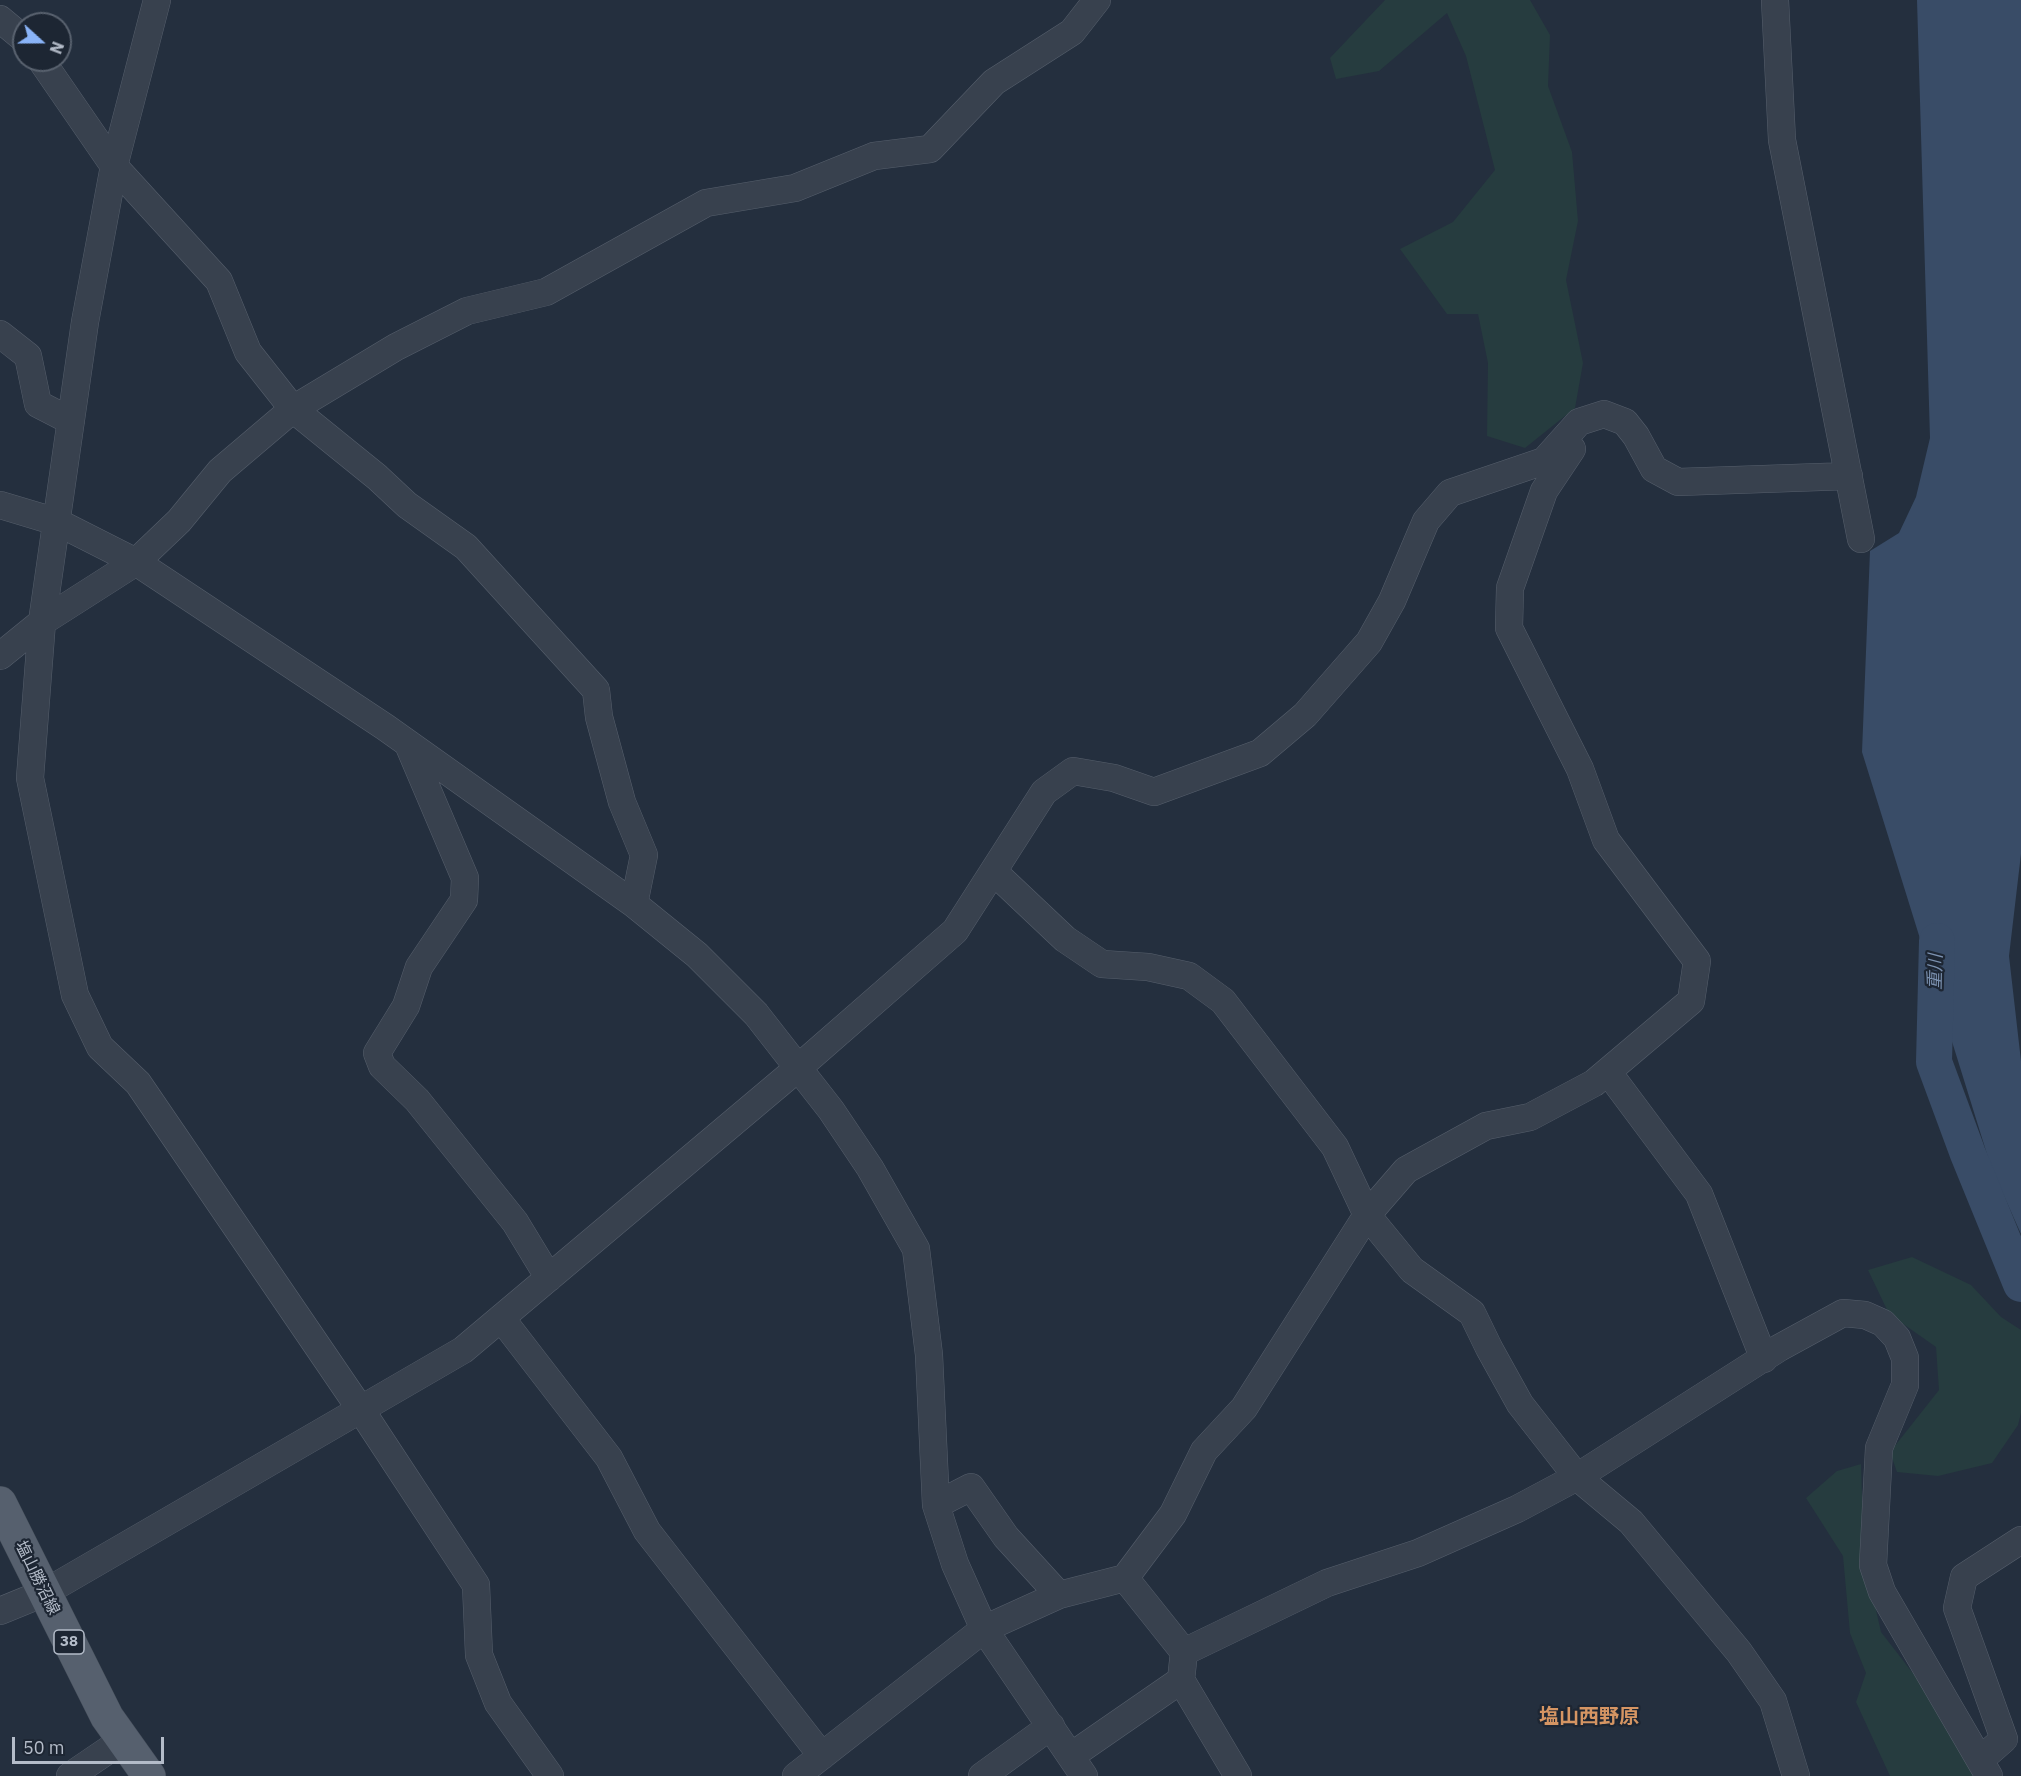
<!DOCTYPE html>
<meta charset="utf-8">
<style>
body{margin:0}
#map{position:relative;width:2021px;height:1776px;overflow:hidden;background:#242f3e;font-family:"IBM Plex Sans",sans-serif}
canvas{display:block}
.north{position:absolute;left:12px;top:12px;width:60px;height:60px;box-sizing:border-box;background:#1d2633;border:2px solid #59626f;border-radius:50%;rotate:111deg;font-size:16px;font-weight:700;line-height:24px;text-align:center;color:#b4bcc9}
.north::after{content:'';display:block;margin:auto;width:21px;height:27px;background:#8ab4f8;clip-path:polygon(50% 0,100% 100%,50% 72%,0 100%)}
.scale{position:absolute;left:12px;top:1737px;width:152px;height:27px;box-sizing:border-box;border:3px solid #b4bcc9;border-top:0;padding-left:8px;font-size:18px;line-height:21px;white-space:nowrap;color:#b4bcc9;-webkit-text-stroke:4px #1d2633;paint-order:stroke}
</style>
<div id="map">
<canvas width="2021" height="1776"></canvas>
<div class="north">N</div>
<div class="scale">50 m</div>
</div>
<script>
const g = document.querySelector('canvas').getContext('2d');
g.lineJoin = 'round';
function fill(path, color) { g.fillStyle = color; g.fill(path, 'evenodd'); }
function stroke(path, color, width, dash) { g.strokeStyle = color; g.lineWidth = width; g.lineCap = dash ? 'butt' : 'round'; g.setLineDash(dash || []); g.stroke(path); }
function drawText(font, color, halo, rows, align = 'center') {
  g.font = font + ' "IBM Plex Sans","Noto Sans JP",sans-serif'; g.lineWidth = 4.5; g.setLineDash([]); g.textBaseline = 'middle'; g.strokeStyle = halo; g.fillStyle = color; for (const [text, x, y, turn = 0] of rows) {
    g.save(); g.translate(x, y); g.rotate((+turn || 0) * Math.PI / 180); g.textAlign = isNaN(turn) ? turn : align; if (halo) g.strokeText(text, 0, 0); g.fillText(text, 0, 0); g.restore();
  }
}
const green = new Path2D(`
 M1385,0h145l20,35 -2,51 24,66 6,69 -12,59 17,83 -8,45 -50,40 -38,-12 1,-73 -10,-49h-31l-47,-65 53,-27 42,-52 -29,-114 -19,-43 -68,58 -43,8 -6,-21z
 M1912,1257l59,28 30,32 20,13v83l-3,12 -26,38 -54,13 -41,-4 -7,-20 49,-62 -3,-43 -47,-33 -21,-44z
 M1861,1464l3,93 17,75 41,53 53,91h-85l-34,-74 10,-29 -16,-40 -7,-77 -37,-58 31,-27z`);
const water = new Path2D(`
 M1917,0h104v854l-12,102 12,105v173l-30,-67 -129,-415 8,-201 29,-18 17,-36 14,-59z`);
const river = new Path2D(`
 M1937,941l-3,121 34,92 53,130`);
const minor = new Path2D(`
 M157,0l-43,166 -29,156 -43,300 -12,156 45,217 25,52 38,36 223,327 115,175 3,70 19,48 52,73
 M1775,0l7,140 79,399
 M0,19l24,20
 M41,60l73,106 105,115 29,71 45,57 84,68 30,28 59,42 130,143 3,27 23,85 22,53 -10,49
 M0,334l28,22 10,48 33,17
 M0,505l57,17 79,40 249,165 249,177 63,51 59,59 75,96 39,58 46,81 13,106 7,150 19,59 29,65 100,147
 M0,656l42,-34 94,-60 43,-41 41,-50 73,-62 103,-62 71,-36 79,-19 160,-89 89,-15 79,-32 56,-7 64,-67 78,-50 25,-32
 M408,744l57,134 -1,22 -45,67 -13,39 -29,47 5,13 35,34 98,122 34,56
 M994,872l71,67 37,25 46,3 41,9 34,25 112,146 32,68 45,55 60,43 17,35 31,56 57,73 54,45 108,130 34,49 23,75
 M1608,1072l91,122 65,165
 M501,1318l108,140 38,73 175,225
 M936,1505l35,-18 35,50 53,58
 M1125,1578l59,74 -3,28 57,96
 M0,1611l44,-18 419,-243 335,-282 157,-137 89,-139 29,-21 41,7 40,14 106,-39 45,-38 64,-73 23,-41 34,-80 24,-28 94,-32 35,-39 25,-8 21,8 11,14 18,33 24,13 171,-6
 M1184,1652l143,-69 91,-30 99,-44 60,-32 202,-129 64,-35 22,2 18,8 14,15 8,20v27l-26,63 -6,117 9,27 107,184
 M1071,1756l110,-76
 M1980,1760l24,-21 -47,-131 7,-31 57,-37
 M70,1776l53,-36
 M796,1776l188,-147 75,-34 66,-17 48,-64 31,-63 40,-43 123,-193 39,-45 80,-44 44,-9 64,-34 97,-82 6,-40 -91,-121 -26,-71 -71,-141 1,-40 34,-97 28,-42
 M982,1776l69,-50`);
const major = new Path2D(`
 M0,1503l107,214 42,59`);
const shields = [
 [69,1642,30]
];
const shieldNames = [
 ["38",69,1642]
];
const streetNames = [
 ["塩山勝沼線",37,1578,64]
];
const waterNames = [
 ["重川",1936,972,-89]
];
const quarterNames = [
 ["塩山西野原",1589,1717]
];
fill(green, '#263c3f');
fill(water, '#394c67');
stroke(river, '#394c67', 36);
stroke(minor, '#565f6c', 28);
stroke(major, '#414a57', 34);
stroke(minor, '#38414e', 27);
stroke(major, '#56606e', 33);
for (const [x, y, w] of shields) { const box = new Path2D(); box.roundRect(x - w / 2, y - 12, w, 24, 4.5); g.fillStyle = '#1d2633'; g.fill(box); stroke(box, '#b4bcc9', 1.5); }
drawText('bold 15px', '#b4bcc9', null, shieldNames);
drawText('16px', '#b4bcc9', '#1d2633', streetNames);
drawText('italic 18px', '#7c92b1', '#1d2633', waterNames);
drawText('bold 20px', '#d59563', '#1d2633', quarterNames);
</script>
